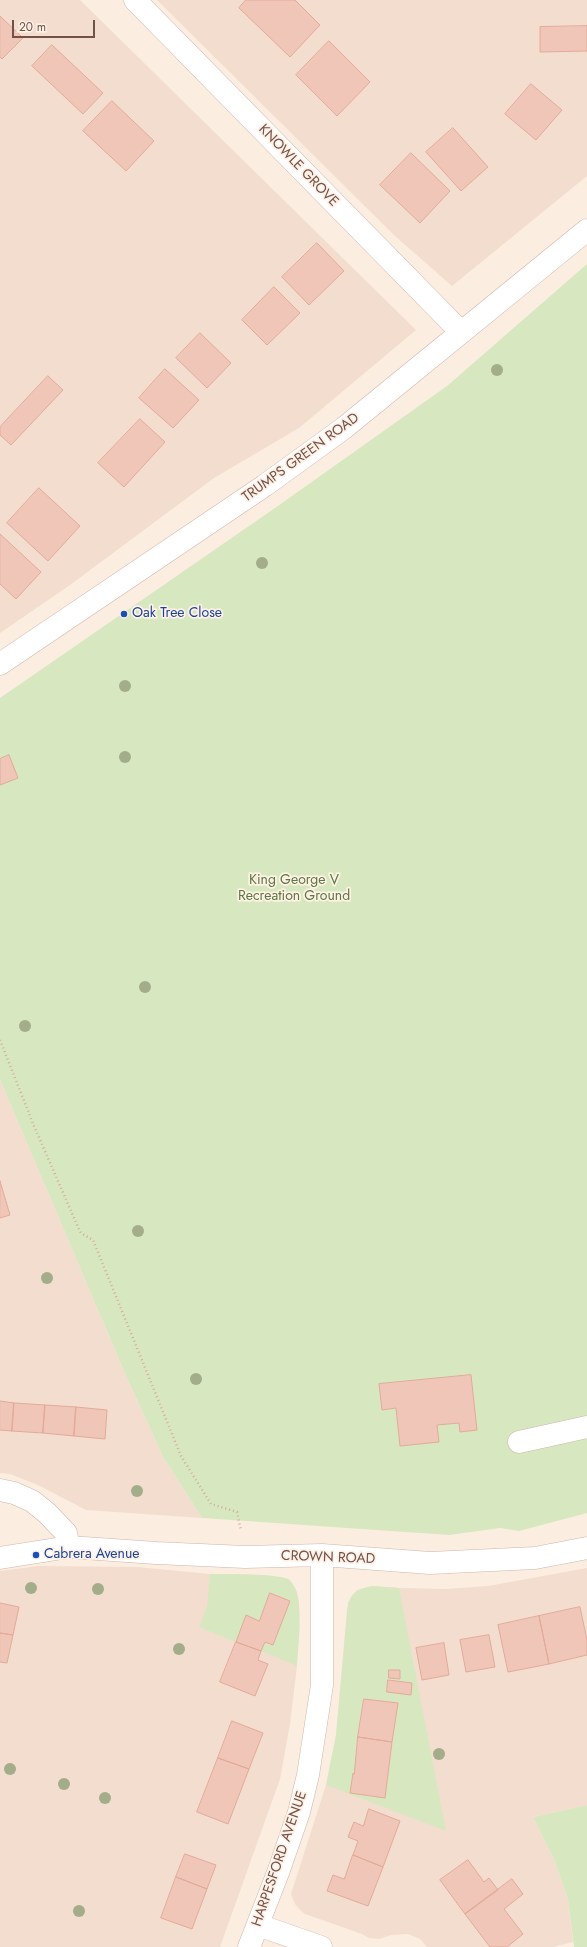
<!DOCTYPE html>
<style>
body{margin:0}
#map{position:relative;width:587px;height:1947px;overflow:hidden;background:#fcede1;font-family:Jost,sans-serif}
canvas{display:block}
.scale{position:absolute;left:12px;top:20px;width:83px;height:18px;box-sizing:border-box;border:2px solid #725148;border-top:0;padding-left:5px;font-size:12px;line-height:14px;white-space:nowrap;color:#725148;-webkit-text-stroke:3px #fff1e6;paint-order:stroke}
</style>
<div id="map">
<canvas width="587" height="1947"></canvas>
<div class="scale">20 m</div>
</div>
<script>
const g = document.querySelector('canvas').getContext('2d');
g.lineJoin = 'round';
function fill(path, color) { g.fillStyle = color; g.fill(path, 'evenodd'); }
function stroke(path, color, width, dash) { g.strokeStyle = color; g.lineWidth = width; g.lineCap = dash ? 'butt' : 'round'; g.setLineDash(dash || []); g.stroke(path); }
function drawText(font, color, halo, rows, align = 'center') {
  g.font = font + ' Jost,sans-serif'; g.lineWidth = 3.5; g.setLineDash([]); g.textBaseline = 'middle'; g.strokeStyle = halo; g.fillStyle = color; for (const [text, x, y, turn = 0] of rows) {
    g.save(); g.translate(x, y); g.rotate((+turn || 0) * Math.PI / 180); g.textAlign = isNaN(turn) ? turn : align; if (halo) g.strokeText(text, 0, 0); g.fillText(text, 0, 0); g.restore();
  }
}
const residential = new Path2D(`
 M0,0h80l336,330 -117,98 -85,50 -144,107 -70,48z
 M157,0h430v176l-135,110 -57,-50z
 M0,1080l126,296 37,81 39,61 -116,-8 -48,-25 -28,-11 -10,-1z
 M39,1566l98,1 73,7 70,3 9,2 8,13 2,11 -2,63 -7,58 -10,55 -60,168h-220v-376z
 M587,1568v237l-54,12 22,45 13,38 5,42 -20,5h-126l-7,-8 -12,-5 -17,1 -12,4 -10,-1 -7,-4 -57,-20 -4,-3 -6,-7 -4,-10 35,-109 10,-50 11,-125 4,-13 6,-7 16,-4 26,2 47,1 42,-3z`);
const green = new Path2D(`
 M587,264v1249l-68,18 -19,-3 -51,7 -247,-17 -39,-61 -37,-81 -126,-296v-382l275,-190 172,-122z
 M210,1574c15,0 70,-1 79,6 17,12 9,66 8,86l-36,-15 4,-9 8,3 17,-45 -20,-7 -11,28 -13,-6 -10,27 -37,-15 8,-21z
 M373,1586l26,2 47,243 -120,-46 10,-50 12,-132c5,-12 13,-15 25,-17zM363,1698l35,5 -13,95 -35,-5 7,-39 -2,-1z
 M587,1805v142h-13l-6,-47 -13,-38 -22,-45z`);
const building = new Path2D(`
 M246,0h49l25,25 -30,32 -51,-49z
 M0,16l23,22 -21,21 -2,-2z
 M587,26v25l-47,1v-25z
 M329,41l41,41 -33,34 -41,-41z
 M52,45l51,48 -20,21 -51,-48z
 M531,84l31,26 -26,30 -31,-26z
 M112,101l42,40 -28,30 -43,-40z
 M453,128l35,39 -27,24 -35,-39z
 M411,153l39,38 -30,32 -40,-38z
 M317,243l27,28 -35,34 -27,-28z
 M274,287l26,26 -33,32 -25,-25z
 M200,333l31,30 -24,25 -31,-30z
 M165,369l34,31 -26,28 -34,-30z
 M48,376l15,14 -52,55 -11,-10v-8z
 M140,419l25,23 -41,45 -26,-24z
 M39,488l41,38 -32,35 -41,-38z
 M0,534l41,38 -25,27 -16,-15z
 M9,755l9,23 -18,7v-26z
 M0,1181l10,34 -10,3z
 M471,1375l6,55 -17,2 -1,-9 -22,2 2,17 -39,4 -4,-38 -14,2 -3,-26z
 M0,1401l14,2 -2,28 -12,-1z
 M14,1403l31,2 -2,28 -31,-2z
 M45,1405l31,2 -2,29 -31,-3z
 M76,1407l31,3 -2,29 -31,-3z
 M270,1593l20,8 -17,44 -8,-3 -4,9 -25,-9 10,-27 13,6z
 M0,1603l19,4 -6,28 -13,-2z
 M580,1607l7,33v15l-38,9 -10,-48z
 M539,1616l10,48 -41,8 -10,-47z
 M0,1633l13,2 -6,28 -7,-1z
 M489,1635l6,32 -29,5 -6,-32z
 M236,1642l25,9 -3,9 10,4 -13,32 -35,-14z
 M444,1643l5,32 -27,5 -6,-32z
 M389,1670h11v9l-11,-1z
 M388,1680l24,3 -1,12 -24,-3z
 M364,1699l34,4 -6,39 -34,-5z
 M232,1721l31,12 -14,36 -31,-11z
 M358,1737l34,5 -7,56 -35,-5 3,-20 1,1z
 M218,1758l31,11 -21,55 -31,-12z
 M369,1809l31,12 -17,46 -30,-12 5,-14 -10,-4 6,-15 9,4z
 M185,1854l31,11 -9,24 -31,-12z
 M353,1855l30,12 -15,39 -41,-15 6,-16 11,4z
 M468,1860l16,22 5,-4 9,12 -33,24 -25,-34z
 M176,1877l31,12 -15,40 -31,-11z
 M512,1879l11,15 -19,15 19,25 -16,13h-17l-25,-33z`);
const path = new Path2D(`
 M0,1040l34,86 44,101 3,6 12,7 88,216 30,48 26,8 4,19`);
const minor = new Path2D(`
 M135,0l326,332
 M0,664l264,-178 80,-58 243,-198
 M519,1442l68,-15
 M0,1490l14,3 18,8 15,12 19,20 3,14
 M0,1558l69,-11 87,6 89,4 77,-2 108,8 105,-5 52,-10
 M258,1925l63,22
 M249,1947l30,-77 20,-58 9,-37 14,-90v-130`);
const trees = [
 [497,370],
 [262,563],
 [125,686],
 [125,757],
 [145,987],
 [25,1026],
 [138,1231],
 [47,1278],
 [196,1379],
 [137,1491],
 [31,1588],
 [98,1589],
 [179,1649],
 [439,1754],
 [10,1769],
 [64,1784],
 [105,1798],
 [79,1911]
];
const markers = [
 [124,614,4,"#1a4fb4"],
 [36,1555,4,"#1a4fb4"]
];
const streetNames = [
 ["KNOWLE GROVE",298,166,46],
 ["TRUMPS GREEN ROAD",301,458,-36],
 ["CROWN ROAD",328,1558,2],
 ["HARPESFORD AVENUE",280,1859,-71]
];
const transitNames = [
 ["Oak Tree Close",132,614],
 ["Cabrera Avenue",44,1555]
];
const parkNames = [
 ["King George V",294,881],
 ["Recreation Ground",294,897]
];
fill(residential, '#f3ddcf');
fill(green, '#d7e8c0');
fill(building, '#f0c6b9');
stroke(building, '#e3aa99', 1);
stroke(minor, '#ceb5ab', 23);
stroke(path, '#d5aa9c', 2.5, [1, 3]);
stroke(minor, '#fff', 22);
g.fillStyle = '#a3ad89';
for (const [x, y] of trees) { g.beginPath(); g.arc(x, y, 6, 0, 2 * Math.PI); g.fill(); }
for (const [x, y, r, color] of markers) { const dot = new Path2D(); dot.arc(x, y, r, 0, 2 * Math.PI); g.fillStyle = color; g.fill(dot); stroke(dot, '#fff1e6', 1.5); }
drawText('14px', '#725148', '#fff1e6', streetNames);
drawText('14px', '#164399', '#fff1e6', transitNames, 'left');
drawText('14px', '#5a7841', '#fff1e6', parkNames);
</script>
